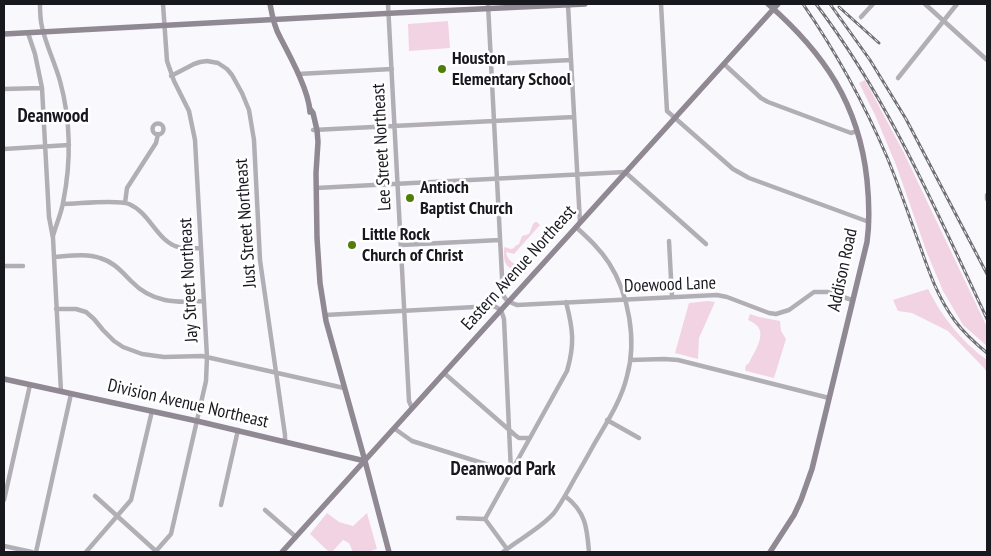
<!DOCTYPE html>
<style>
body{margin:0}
#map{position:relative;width:991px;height:556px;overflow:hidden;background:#f9f9fd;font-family:"PT Sans Narrow",sans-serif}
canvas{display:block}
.frame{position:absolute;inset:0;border:5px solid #18181f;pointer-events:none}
</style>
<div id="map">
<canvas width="991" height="556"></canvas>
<div class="frame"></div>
</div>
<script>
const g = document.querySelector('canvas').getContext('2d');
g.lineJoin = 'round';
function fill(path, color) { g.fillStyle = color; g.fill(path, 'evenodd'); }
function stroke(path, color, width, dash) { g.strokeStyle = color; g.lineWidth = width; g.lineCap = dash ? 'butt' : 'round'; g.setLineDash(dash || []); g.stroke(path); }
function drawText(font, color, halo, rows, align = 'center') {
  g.font = font + ' "PT Sans Narrow",sans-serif'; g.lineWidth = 5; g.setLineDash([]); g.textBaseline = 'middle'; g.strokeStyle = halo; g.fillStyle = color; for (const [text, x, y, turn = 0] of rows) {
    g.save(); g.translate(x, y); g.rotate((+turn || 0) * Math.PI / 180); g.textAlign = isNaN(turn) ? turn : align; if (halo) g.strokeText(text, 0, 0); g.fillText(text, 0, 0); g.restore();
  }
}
const green = new Path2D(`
 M448,21l2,27 -41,3 -1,-27z
 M865,80l39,73 83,174v19l-24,-21 -20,-34 -16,-38 -31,-88 -21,-50 -16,-32z
 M535,222h2l3,3 -26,29 -8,-2c1,10 13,14 20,20l-4,3c-4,-3 -7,-4 -12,-7 -7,-4 -6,-12 -6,-20l1,-1 6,2 3,-1 1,-2 4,-2 3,-8 7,-2 4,-10z
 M928,289c14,28 34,53 59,71v13l-3,-5 -36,-37 -36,-18 -14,-2 -5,-11z
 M708,301l7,1 -16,36 -1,21 -23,-6 14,-50z
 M750,314l9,3 21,4 1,10 5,8 -12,39 -28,-7 -1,-2 1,-4 3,-2c5,-11 19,-30 6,-39 -2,-2 -5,-3 -7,-4z
 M327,513l12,9 14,4 14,-13 10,36 -10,3h-14l-4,-9 -6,-3 -11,12h-3l-19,-18z`);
const street = new Path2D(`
 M40,4c0,7 0,15 2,23 4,18 13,36 18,54 11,40 11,82 3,122 -2,11 -7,22 -10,33
 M388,4l21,397 3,7
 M488,4l14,273c1,16 -3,22 15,28l200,-10 10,2 42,16 7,1 13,-4 25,-18h14l24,8
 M661,4l6,107 66,58 16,9 120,44
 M925,4l62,56
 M568,5l12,218
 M861,17l12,-13
 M28,33l7,21 7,34 7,129 4,21 8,154
 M491,64l80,-4
 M724,64l37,34 7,4 83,31 6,-2
 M298,74l94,-5
 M171,76l23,-12 6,-2 7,-1 11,2 9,6 5,6 10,18 7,17 5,30 6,120 25,175v6
 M898,78l59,-74
 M4,89l38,-1
 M152.5 129a5.5 5.5 0 1 1 11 0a5.5 5.5 0 1 1-11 0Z
 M313,130l261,-13
 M4,149l65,-4
 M316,188l309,-16 81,72
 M987,195v4
 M125,203l2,-15 29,-45 2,-9
 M63,204c15,0 53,-5 66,0 21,9 28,37 49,43 7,3 15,1 23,1
 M669,241l3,56
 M401,245l99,-5
 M54,257c15,-1 32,-4 46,1 14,4 22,14 31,23 21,22 45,22 73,20
 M4,266h19
 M56,309h20l10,3 8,7 9,11 11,11 9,6 19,7 22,3 38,-1 142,32
 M325,315l169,-9 7,4 3,9 7,153 -99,-31 -17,-12
 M630,360l34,-1 14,1 151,38
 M444,373l71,62 4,3h11
 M607,420l32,18
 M95,496l62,56
 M565,496c21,16 22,32 24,56
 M4,500l26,-115
 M221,505l17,-75
 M265,510l31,27
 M458,518l27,1 22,30
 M485,519l82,-148c8,-27 6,-42 -1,-69
 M4,546l28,6
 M156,551l15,-17 35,-153 1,-24 -12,-217 -6,-29 -15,-30 -7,-20 -4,-57
 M36,552l35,-158
 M86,552l45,-52 21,-89
 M503,552c16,-13 37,-23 51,-39 6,-8 11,-17 16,-26 7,-13 15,-26 22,-39 13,-23 29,-46 35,-72 10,-35 2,-82 -18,-113 -9,-14 -21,-25 -33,-36`);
const secondary = new Path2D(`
 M270,4c2,11 4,23 10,33 10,19 29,54 30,75
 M768,4c56,49 91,100 99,176 2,20 3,41 0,62l-55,227 -11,31 -7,15 -24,37
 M4,34l391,-21 190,-9
 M310,109l3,4 4,17 1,12 -2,31 1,65 3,45 6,38 39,140 24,91
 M4,379l193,42 168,40
 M282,552l496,-548`);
const rail = new Path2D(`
 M803,4c33,48 61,99 84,153 12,29 22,59 33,89 9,26 18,52 35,75 9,12 20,22 32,32
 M816,4c73,96 120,206 171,315
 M830,4l40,56 36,59 81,155
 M839,7l40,36`);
const markers = [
 [442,69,5,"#507e08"],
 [410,198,5,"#507e08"],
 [352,245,5,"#507e08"]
];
const poiNames = [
 ["Houston",452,59],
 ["Elementary School",452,80],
 ["Antioch",420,188],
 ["Baptist Church",420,209],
 ["Little Rock",362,235],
 ["Church of Christ",362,256]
];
const streetNames = [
 ["Lee Street Northeast",382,147,-93],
 ["Just Street Northeast",246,223,-94],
 ["Eastern Avenue Northeast",519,268,-48],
 ["Addison Road",843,270,-78],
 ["Jay Street Northeast",189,280,-93],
 ["Doewood Lane",670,285,-2],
 ["Division Avenue Northeast",188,404,13]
];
const neighbourhoodNames = [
 ["Deanwood",53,117],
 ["Deanwood Park",503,470]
];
fill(green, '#f2d3e4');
stroke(street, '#b2aeb5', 4.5);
stroke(secondary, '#908994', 5.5);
stroke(rail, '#707076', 3);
stroke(rail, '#fff', 1, [4]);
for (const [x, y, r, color] of markers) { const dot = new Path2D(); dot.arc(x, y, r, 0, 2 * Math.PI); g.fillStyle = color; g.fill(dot); stroke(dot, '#fff', 2); }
drawText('bold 18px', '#18181f', '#fff', poiNames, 'left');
drawText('18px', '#18181f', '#fff', streetNames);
drawText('bold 19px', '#18181f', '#fff', neighbourhoodNames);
</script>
